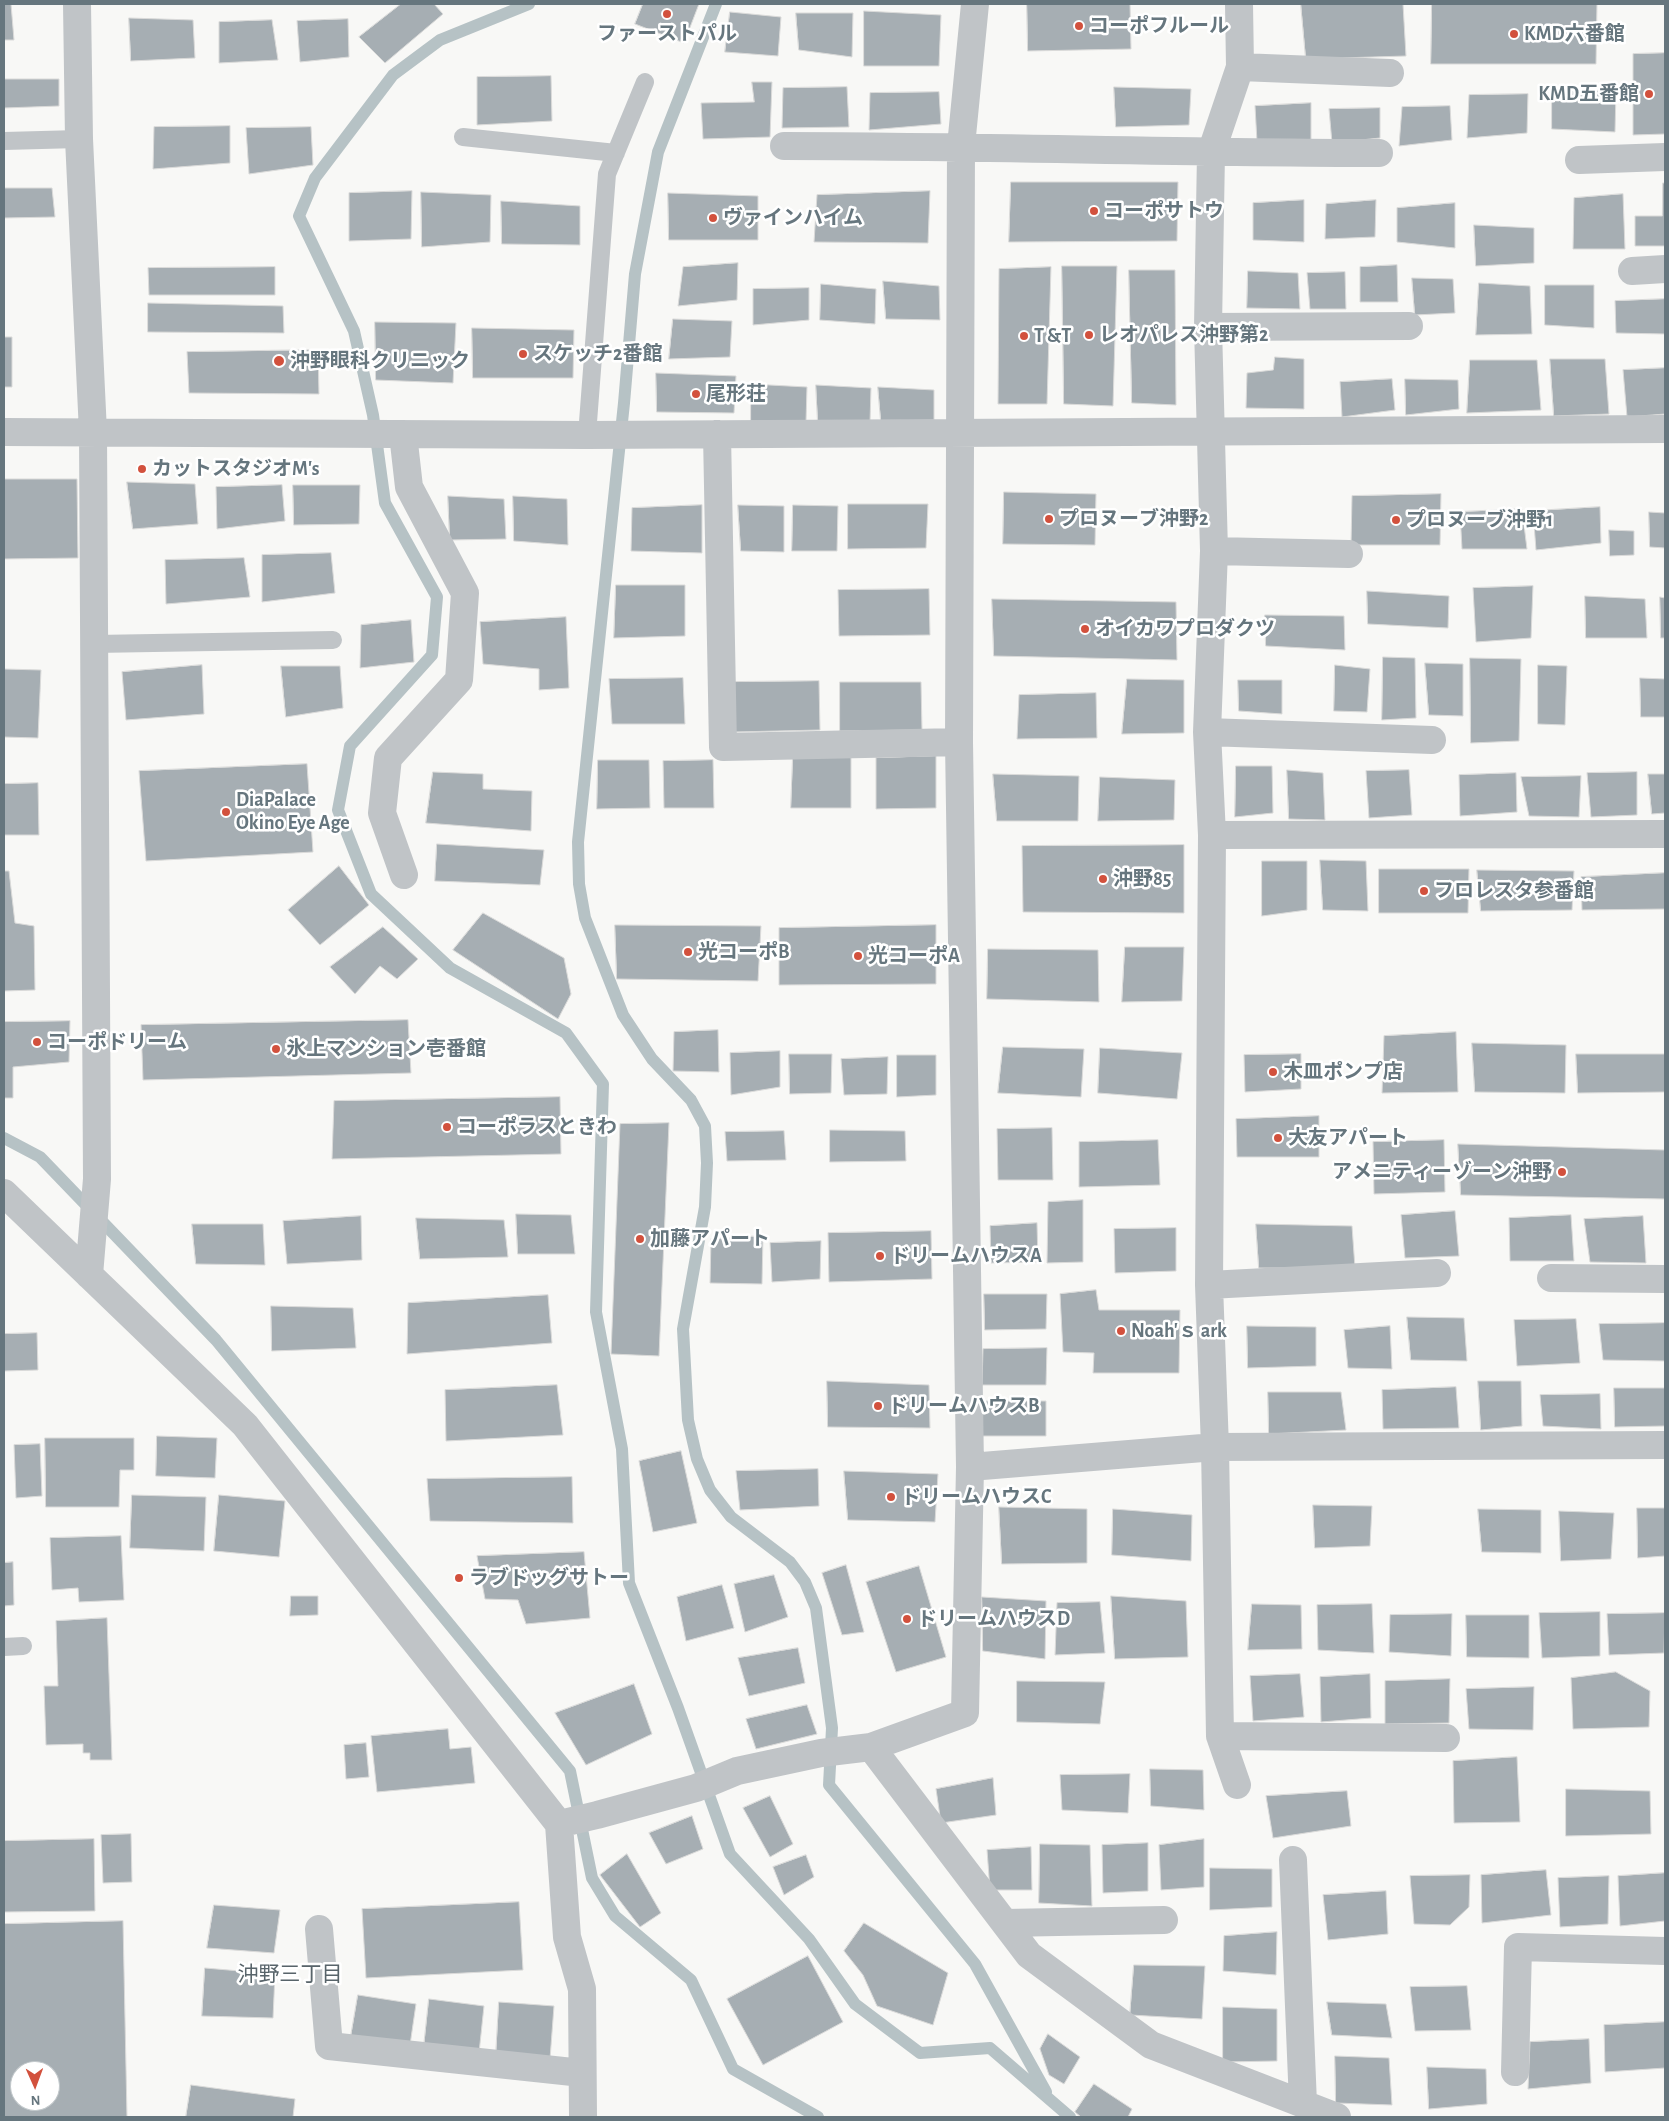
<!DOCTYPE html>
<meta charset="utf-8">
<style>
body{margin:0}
#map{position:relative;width:1669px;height:2121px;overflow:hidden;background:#f8f8f6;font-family:"Alegreya Sans",sans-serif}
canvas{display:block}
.frame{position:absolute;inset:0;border:5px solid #66767e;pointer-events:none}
.north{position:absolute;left:10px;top:2061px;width:50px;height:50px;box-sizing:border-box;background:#fff;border:1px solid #c2c8cb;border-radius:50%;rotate:178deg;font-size:14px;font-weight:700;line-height:20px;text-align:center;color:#66767e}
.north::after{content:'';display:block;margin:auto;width:18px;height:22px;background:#d2513d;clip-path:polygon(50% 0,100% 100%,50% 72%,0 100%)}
</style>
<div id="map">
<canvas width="1669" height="2121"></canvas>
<div class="frame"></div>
<div class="north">N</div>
</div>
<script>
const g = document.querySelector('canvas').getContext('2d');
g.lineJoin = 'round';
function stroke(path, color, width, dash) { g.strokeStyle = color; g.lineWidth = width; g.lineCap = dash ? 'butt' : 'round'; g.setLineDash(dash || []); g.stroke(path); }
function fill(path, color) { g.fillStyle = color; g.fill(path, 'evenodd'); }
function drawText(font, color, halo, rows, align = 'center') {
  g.font = font + ' "Alegreya Sans","Noto Sans JP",sans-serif'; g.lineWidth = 5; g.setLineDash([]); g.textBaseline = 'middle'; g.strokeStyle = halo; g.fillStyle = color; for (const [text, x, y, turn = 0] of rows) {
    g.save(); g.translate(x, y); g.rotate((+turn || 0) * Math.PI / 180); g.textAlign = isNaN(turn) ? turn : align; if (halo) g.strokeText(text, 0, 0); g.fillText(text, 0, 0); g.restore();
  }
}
const stream = new Path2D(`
 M529,4l-89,36 -47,35 -78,103 -16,38 55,115 19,84 12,88 52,94 -5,58 -82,91 -12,64 33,84 79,74 116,65 37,51 -7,228 26,137 7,134 49,125 52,146 79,85 46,65 65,49 70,-5 80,69
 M716,4l-58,148 -23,122 -11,129 -46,439 1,42 6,34 38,97 29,44 39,41 14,26 2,37 -2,44 -22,122 5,91 9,39 13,31 21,27 59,45 15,20 11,26 16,120 -3,57 146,179 71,128
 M4,1138l36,19 176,183 354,431 22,107 23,38 76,64 42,89 85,48`);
const building = new Path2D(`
 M4,4h7l3,36h-10z
 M401,4h33l9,10 -58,49 -26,-26z
 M643,4h56l-15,39 -49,-19z
 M1027,4h103l1,45 -103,2z
 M1301,4h102l3,52 -100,3z
 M1432,4h165l-1,60h-165z
 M864,11l77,4 -2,51h-75z
 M730,12l51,5 -3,39 -53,-4z
 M796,13h57l-1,44 -53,-7z
 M129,18l64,2 2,38 -64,3z
 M348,19l1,38 -49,5 -3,-41z
 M272,20l6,40 -59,3v-41z
 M1665,53v81l-32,1v-81z
 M551,76l1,45 -75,4v-48z
 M4,79h55v27l-55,2z
 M752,82h20l-2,55 -67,2 -2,-36 53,-1z
 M847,87l2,40 -67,1 1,-40z
 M1114,87l77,2 -2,36 -73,2z
 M1552,89l64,2 -1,41 -63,-3z
 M939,92l2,32 -72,6 1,-37z
 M1528,94l-1,39 -60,5 2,-43z
 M1311,103v39h-54l-2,-36z
 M1450,106l2,34 -53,6 3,-39z
 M1380,108v30l-48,5 -3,-34z
 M230,126v37l-77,6 1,-42z
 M311,127l2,38 -64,9 -3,-46z
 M1011,182h167l-1,59 -168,1z
 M1663,183h2v63h-30v-30h27z
 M4,188h48l3,29 -51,1z
 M412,191l-1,48 -62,2v-48z
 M930,191l-2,52 -114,-1 3,-47z
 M421,192l70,3 -1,47 -68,5z
 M668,193l90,3v44h-89z
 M1623,194l2,55h-52l1,-51z
 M1304,200v42l-51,-2v-37z
 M1376,200l-1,37 -50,2 1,-35z
 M501,201l79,5v39l-78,-1z
 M1455,203v45l-58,-6v-34z
 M1474,225l60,3v35l-58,3z
 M738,263l-1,37 -59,6 5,-39z
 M1397,265l1,37h-38v-35z
 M1062,266h55l-4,140 -49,-2z
 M275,267v28h-126l-1,-27z
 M1051,267l-4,137h-49l1,-135z
 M1129,270h46l1,135 -44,-2z
 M1248,271l50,2 2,36 -53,-1z
 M1345,272l1,37h-36l-3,-36z
 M1412,278l41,1 2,34 -40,2z
 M883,281l56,5 1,34 -54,-1z
 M1479,283l51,3 2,48 -56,1z
 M821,284l55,5 -1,35 -55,-4z
 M1545,285h49v43l-49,-3z
 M809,288v32l-56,5v-36z
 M1665,299v35l-49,-1 -1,-32z
 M148,303l135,3 1,27 -136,-1z
 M673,319l59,2 -2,36 -61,2z
 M375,322l81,1 -3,60 -77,-3z
 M472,328l102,2 -1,48h-100z
 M4,337h8v50h-8z
 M318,350l1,44 -130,-1 -2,-41z
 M1275,357l29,2v50l-58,-1 1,-35 26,-3z
 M1550,359h55l4,55 -55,2z
 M1470,360h67l4,50 -74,3z
 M1665,368v46l-38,3 -4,-47z
 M656,373l80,3 -2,37 -77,-1z
 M1392,379l3,31 -53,7 -2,-35z
 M1405,379l53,1 1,29 -53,6z
 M751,384l56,3 -1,35 -55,-1z
 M816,385l55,3 -1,34 -52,1z
 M878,387l56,3v30l-53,1z
 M4,479h73l1,79 -74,1z
 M127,482l68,2 3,40 -65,5z
 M282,485l3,36 -68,8 -1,-42z
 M293,485h67l-1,39 -65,1z
 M1004,492l92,2 -1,51 -92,-1z
 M1441,494l-1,51h-89l1,-49z
 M448,496l56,3 2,40 -56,1z
 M513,496l54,3 1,46 -54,-4z
 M848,504h80l-2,44 -78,1z
 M702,505v48l-71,-2 1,-43z
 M738,505l46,1v46l-43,-1z
 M793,505l45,1 -1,45h-45z
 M1600,507l1,36 -65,7 -3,-39z
 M1522,509l5,40h-65l-2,-37z
 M1649,512l16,1v35l-15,-1z
 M1609,530l25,1v24l-24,1z
 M331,553l4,40 -73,9v-47z
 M244,558l6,39 -84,7 -1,-44z
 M616,585h69v51l-71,2z
 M1533,586l-2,52 -55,4 -3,-54z
 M929,589l1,46 -91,1 -1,-46z
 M1367,591l82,5 -1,32 -80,-4z
 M1585,596l60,3 2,39h-61z
 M1660,597l5,1v40h-4z
 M992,599l184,3 1,58 -183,-4z
 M1265,615l79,1 1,34 -79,-4z
 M566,617l3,71 -30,2v-21l-56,-5 -3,-42z
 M411,620l3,42 -54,6 1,-43z
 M1383,657l32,1 1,60 -34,2z
 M1470,658l51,1 -2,82 -48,2z
 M1425,663l38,1v52l-34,-1z
 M202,665l2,49 -78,6 -4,-48z
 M1335,665l35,4 -3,43 -33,-1z
 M1538,665l29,1 -2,59 -27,-1z
 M281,666h59l3,42 -57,9z
 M4,669l37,1 -3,68 -34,-1z
 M683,678l2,46h-73l-3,-45z
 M1640,678l25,1v38h-24z
 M1127,679l57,1v53l-62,1z
 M1238,680h44v34l-43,-3z
 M819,681l1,49 -86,2 -1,-50z
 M840,682h81l1,48 -82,1z
 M1096,693l1,45 -80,1 2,-44z
 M793,756h58v52h-60z
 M936,756v52l-60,1v-51z
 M598,760h51l1,48 -53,1z
 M713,760l1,48h-50l-1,-47z
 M307,764l6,88 -167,9 -7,-90z
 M1236,766h36l1,47 -38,4z
 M1287,770l36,3 2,47 -36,-1z
 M1409,770l3,45 -43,3 -3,-47z
 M433,772l50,2v15l49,2 -1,40 -105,-8z
 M1637,772v43l-46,2 -4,-44z
 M1516,773l1,39 -57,4 -1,-41z
 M993,774l86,2 -1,45h-81z
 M1648,774h17v39l-13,1z
 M1581,776l-2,41 -50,-1 -8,-39z
 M1100,777l75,3 -1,40 -76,1z
 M38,783l1,52h-35v-51z
 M437,844l107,6 -4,35 -105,-4z
 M1184,845v68l-161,-1 -1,-66z
 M1320,860l46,1 2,50 -45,-1z
 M1262,861h45v49l-45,6z
 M339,866l30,39 -49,40 -32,-35z
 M1379,869h90l-1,44h-89z
 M1477,870l97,1 -2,39 -91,1z
 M4,871h5l6,52 19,3 1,64 -31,1z
 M1665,873v36l-83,1 -1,-33z
 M483,913l81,45 7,36 -13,25 -105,-69z
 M615,925l146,1 -3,55 -141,-2z
 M936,925v59l-157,1v-57z
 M383,927l35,32 -21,20 -17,-13 -25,28 -25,-27z
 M1125,947h59l-2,54 -60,1z
 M988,949l110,1 1,52 -112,-3z
 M408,1020l3,53 -268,7 -2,-55z
 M70,1021l-1,41 -56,5v31h-9v-76z
 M718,1030l1,42 -46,-1 1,-39z
 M1456,1032l2,60 -76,1 2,-57z
 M1472,1043l94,2 -1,48 -90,-1z
 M1003,1047l81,2 -3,48 -83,-4z
 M1100,1048l82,5 -5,46 -79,-6z
 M780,1051v36l-49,8 -1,-42z
 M789,1054h43l-1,39 -41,1z
 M1301,1054v35l-56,3 -1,-37z
 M1576,1054h89v38l-87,1z
 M897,1055h39v40l-39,2z
 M888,1057l-1,37 -43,1 -3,-36z
 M560,1097l1,57 -229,5 2,-58z
 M1319,1116v41h-82l-1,-38z
 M669,1123l-10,233 -48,-2 9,-230z
 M1052,1128l1,52h-55l-1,-51z
 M830,1130l75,1 1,30 -76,1z
 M784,1131l2,29 -59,1 -2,-29z
 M1158,1140l2,45 -81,2v-45z
 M1444,1140l1,52 -71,2 -1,-52z
 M1458,1144l207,6v49l-204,-4z
 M1083,1200v62l-36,1 1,-61z
 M1455,1211l4,45 -54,2 -4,-43z
 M516,1214l55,1 4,39h-57z
 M1571,1215l3,46h-64l-1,-43z
 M361,1216l1,44 -75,4 -4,-43z
 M1643,1216l3,47 -56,-1 -6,-43z
 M416,1218l88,2 4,37 -88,2z
 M1037,1223l1,39 -47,1 -1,-37z
 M192,1224h71l2,41 -69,-1z
 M1256,1224l96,2 3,42h-96z
 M1176,1228v43l-61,2 -1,-44z
 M931,1231l1,48 -103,3 -1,-49z
 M763,1236l-1,48 -52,-1 1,-44z
 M821,1241l-1,38 -48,3 -2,-39z
 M1096,1290l3,20h81l-1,63h-86l1,-20 -31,-1 -3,-58z
 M984,1294h63l-1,35 -61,1z
 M548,1295l4,48 -145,11 1,-51z
 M271,1306l82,2 3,40 -84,3z
 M1407,1317l57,1 3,43 -56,-1z
 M1576,1319l4,44 -63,3 -3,-46z
 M1665,1323v38l-62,-1 -4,-36z
 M1247,1326l69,1v39l-68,2z
 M1390,1326l2,43 -44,-1 -4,-38z
 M37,1333l1,37 -34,1v-37z
 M1047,1348l-1,37h-64l1,-36z
 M827,1381l102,4 1,43 -102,-1z
 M1478,1381h43l1,45 -41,4z
 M557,1385l6,50 -117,6 -1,-51z
 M1456,1387l3,41 -76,1 -1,-39z
 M1614,1388h51v38l-50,1z
 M1268,1392h73l5,38 -77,4z
 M1600,1394l1,35 -58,-3 -3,-31z
 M981,1401h65v35h-64z
 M157,1436l60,2 -2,40 -59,-2z
 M45,1438h89v32h-14l-1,37h-73z
 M40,1444l2,52 -26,2 -2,-53z
 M681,1451l16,72 -44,9 -14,-71z
 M818,1469l1,37 -79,4 -4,-39z
 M844,1471l94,3 -3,48 -87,-2z
 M572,1477l1,46 -143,-2 -3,-42z
 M132,1495l74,2 -2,54 -74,-3z
 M219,1495l66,6 -6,56 -65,-6z
 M1313,1505l59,1 -2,40 -55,2z
 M999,1507l88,2v54l-85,1z
 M1637,1508h28v48l-27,2z
 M1113,1509l79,6 -1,46 -79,-6z
 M1478,1509l63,1v43l-59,-1z
 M1559,1511l55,2 -3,46 -50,2z
 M121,1536l3,64 -45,2 -1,-14 -26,2 -2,-52z
 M584,1552l6,66 -64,6 -8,-24 -33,-1 -8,-43z
 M13,1562l1,43 -10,1v-43z
 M846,1565l18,67 -22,3 -20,-62z
 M919,1566l27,91 -50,15 -30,-90z
 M774,1575l14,42 -43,15 -11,-48z
 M722,1585l12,43 -48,13 -9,-44z
 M291,1596h27v19l-28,1z
 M1111,1596l75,5 2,56 -73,2z
 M982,1597l64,4 -1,58 -62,-8z
 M1100,1602l5,51 -50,2 2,-52z
 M1252,1604l49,1 1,44 -54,1z
 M1372,1604l2,49 -56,-3 -1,-45z
 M1600,1612v44l-58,2 -3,-45z
 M1665,1613l-1,40 -55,2 -2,-41z
 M1452,1614l-1,42 -62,-4 1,-37z
 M1466,1615h63v43l-62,-1z
 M107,1618l5,142h-22v-7h-7v-9l-37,1 -2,-59h14l-2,-65z
 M798,1648l7,35 -56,13 -11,-38z
 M1616,1672l34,19 -1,36 -76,2 -2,-51z
 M1300,1674l4,43 -51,4 -3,-45z
 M1370,1674l1,44 -50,4 -1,-45z
 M1450,1679l-1,44 -64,1v-43z
 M1017,1681l88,1 -5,42 -83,-2z
 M634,1684l18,50 -66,31 -31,-52z
 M1534,1687l-1,43 -64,-1 -3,-40z
 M807,1705l10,29 -61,15 -10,-30z
 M448,1729l2,20 21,-2 4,36 -98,9 -6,-56z
 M366,1743l3,34 -23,2 -2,-34z
 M1517,1757l3,65 -66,1 -1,-62z
 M1150,1769l53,1 1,40 -53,-4z
 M1130,1774l-2,39 -66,-3 -2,-35z
 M993,1778l3,37 -55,8 -5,-34z
 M1566,1789l84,2 1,43 -85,2z
 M1347,1791l4,35 -78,12 -7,-42z
 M770,1796l23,48 -23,13 -27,-49z
 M692,1816l11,33 -37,15 -17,-31z
 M131,1834l1,48 -29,1 -2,-48z
 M94,1839l1,72 -91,1v-71z
 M1204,1839v48l-43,3 -2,-45z
 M1148,1843v48l-45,2 -1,-48z
 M1040,1844l50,1 2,61 -53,-3z
 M1031,1847l1,43h-42l-3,-40z
 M627,1854l34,59 -21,14 -40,-52z
 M806,1855l8,22 -30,18 -11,-28z
 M1210,1868l62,1v38l-62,3z
 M1546,1870l5,45 -69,8 -1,-48z
 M1665,1873v48l-45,5 -2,-50z
 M1470,1875l-1,32 -19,18 -36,-1 -4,-48z
 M1609,1876l-1,48 -48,3 -2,-49z
 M1386,1891l2,43 -60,6 -5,-45z
 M519,1902l4,68 -157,8 -4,-69z
 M214,1905l66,5 -6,43 -67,-5z
 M123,1921l4,196h-123v-193zM20,2071h30v30h-30z
 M864,1923l84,50 -15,52 -56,-19 -14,-31 -19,-24z
 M1277,1932l-1,43 -53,-4 1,-35z
 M808,1956l35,66 -80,43 -36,-66z
 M1134,1965l71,1 -3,53 -72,-4z
 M205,1968l70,6 -2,44 -71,-2z
 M1467,1986l4,44 -56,1 -5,-44z
 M358,1995l58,9 -6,41 -59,-9z
 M429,1999l55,7 -5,47 -55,-7z
 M499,2002l55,4 -4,53 -54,-4z
 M1327,2002l59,2 6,34 -60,-3z
 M1223,2007l54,2v52l-54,1z
 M1665,2022v46l-60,4 -1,-47z
 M1048,2034l32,23 -16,27 -15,-9 -9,-26z
 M1589,2039l2,44 -63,6 2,-47z
 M1335,2056l54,2 3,47 -56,-2z
 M1427,2067l59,2 1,35 -58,5z
 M1094,2084l38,25 -4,8h-47l-6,-5z
 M191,2085l104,14 -2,18h-107z`);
const lane = new Path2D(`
 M463,137l153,16
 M4,141l75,-2
 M587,435l20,-261 38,-92
 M94,644l239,-4
 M4,1647l19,-1`);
const street = new Path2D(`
 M77,4l2,135 14,293 4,747 -8,96
 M1240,67l150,6
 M784,146c198,0 397,7 595,7
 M1579,160l86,-3
 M1632,271l33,-2
 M1208,327l201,-1
 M4,432l583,3 1078,-6
 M403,434l6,53 56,106 -6,87 -71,78 -6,55 22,62
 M717,434l6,313 236,-5
 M1214,551l135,3
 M1207,732l225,8
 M1212,835l453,-1
 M4,1193l241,232 314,399 8,113 15,52 1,128
 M1551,1278l114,1
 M1209,1285l228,-12
 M970,1467l245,-20 450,-2
 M1220,1736l226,2
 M871,1747l158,208 122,90 186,72
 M1237,1785l-17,-49 -5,-289 -6,-162 3,-450 -5,-103 7,-181 -6,-224 3,-174 29,-86 -1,-63
 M559,1824l38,-9 99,-27 41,-17 84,-18 50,-6 94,-34 5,-246 -11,-725 2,-596 14,-142
 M1293,1860l10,244
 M1005,1923l159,-3
 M319,1929l10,117 253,27
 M1515,2072l3,-125 147,4`);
const markers = [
 [667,14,5,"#d2513d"],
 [1079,26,5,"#d2513d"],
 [1514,34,5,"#d2513d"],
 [1649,94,5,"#d2513d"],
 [1094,211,5,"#d2513d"],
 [713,218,5,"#d2513d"],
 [1089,335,5,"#d2513d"],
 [1024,336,5,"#d2513d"],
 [523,354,5,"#d2513d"],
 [279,361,6,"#d2513d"],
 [696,394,5,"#d2513d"],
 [142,469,5,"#d2513d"],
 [1049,519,5,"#d2513d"],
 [1396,520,5,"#d2513d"],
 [1085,629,5,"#d2513d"],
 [226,812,5,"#d2513d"],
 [1103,879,5,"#d2513d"],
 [1424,891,5,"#d2513d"],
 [688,952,5,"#d2513d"],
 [858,956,5,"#d2513d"],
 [37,1042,5,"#d2513d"],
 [276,1049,5,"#d2513d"],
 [1273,1072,5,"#d2513d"],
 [447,1127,5,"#d2513d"],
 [1278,1138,5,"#d2513d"],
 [1562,1172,5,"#d2513d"],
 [640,1239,5,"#d2513d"],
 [880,1256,5,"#d2513d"],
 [1121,1331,5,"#d2513d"],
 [878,1406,5,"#d2513d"],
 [891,1497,5,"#d2513d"],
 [459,1578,5,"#d2513d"],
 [907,1619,5,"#d2513d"]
];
const poiNames = [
 ["コーポフルール",1089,26],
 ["ファーストパル",667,34,"center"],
 ["KMD六番館",1524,34],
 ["KMD五番館",1639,94,"right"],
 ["コーポサトウ",1104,211],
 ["ヴァインハイム",723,218],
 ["レオパレス沖野第2",1099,335],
 ["T &T",1034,336],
 ["スケッチ2番館",533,354],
 ["沖野眼科クリニック",290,361],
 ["尾形荘",706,394],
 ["カットスタジオM's",152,469],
 ["プロヌーブ沖野2",1059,519],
 ["プロヌーブ沖野1",1406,520],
 ["オイカワプロダクツ",1095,629],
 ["DiaPalace",236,800],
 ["Okino Eye Age",236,823],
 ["沖野85",1113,879],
 ["フロレスタ参番館",1434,891],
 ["光コーポB",698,952],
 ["光コーポA",868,956],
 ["コーポドリーム",47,1042],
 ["氷上マンション壱番館",286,1049],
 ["木皿ポンプ店",1283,1072],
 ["コーポラスときわ",457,1127],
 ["大友アパート",1288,1138],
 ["アメニティーゾーン沖野",1552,1172,"right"],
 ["加藤アパート",650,1239],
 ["ドリームハウスA",890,1256],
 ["Noah′ｓ ark",1131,1331],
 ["ドリームハウスB",888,1406],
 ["ドリームハウスC",901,1497],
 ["ラブドッグサトー",469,1578],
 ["ドリームハウスD",917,1619]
];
const neighbourhoodNames = [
 ["沖野三丁目",290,1975]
];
stroke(stream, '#b6c2c5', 12);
fill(building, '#a6aeb3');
stroke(building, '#dadad9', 1);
stroke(lane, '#c0c4c7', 18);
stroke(street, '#c0c4c7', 28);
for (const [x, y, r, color] of markers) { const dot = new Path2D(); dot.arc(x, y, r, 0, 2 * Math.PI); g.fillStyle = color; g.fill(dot); stroke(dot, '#fff', 2); }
drawText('bold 20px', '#66767e', '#fff', poiNames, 'left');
drawText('21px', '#58646a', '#fff', neighbourhoodNames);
</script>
